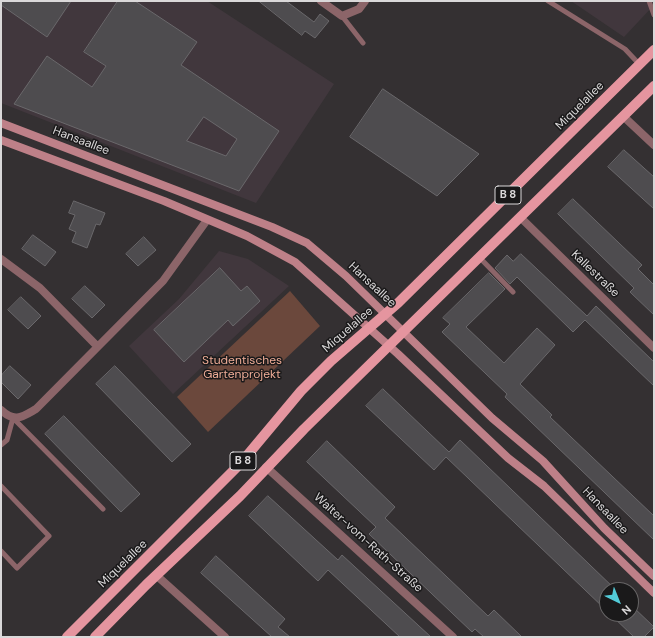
<!DOCTYPE html>
<meta charset="utf-8">
<style>
body{margin:0}
#map{position:relative;width:655px;height:638px;overflow:hidden;background:#343032;font-family:"DM Sans",sans-serif}
canvas{display:block}
.frame{position:absolute;inset:0;border:2px solid #dad8d9;pointer-events:none}
.north{position:absolute;left:599px;top:582px;width:40px;height:40px;box-sizing:border-box;background:#1a191a;border:1px solid #676566;border-radius:50%;rotate:137deg;font-size:11px;font-weight:700;line-height:16px;text-align:center;color:#dad8d9}
.north::after{content:'';display:block;margin:auto;width:14px;height:18px;background:#52cbd8;clip-path:polygon(50% 0,100% 100%,50% 72%,0 100%)}
</style>
<div id="map">
<canvas width="655" height="638"></canvas>
<div class="frame"></div>
<div class="north">N</div>
</div>
<script>
const g = document.querySelector('canvas').getContext('2d');
g.lineJoin = 'round';
function fill(path, color) { g.fillStyle = color; g.fill(path, 'evenodd'); }
function stroke(path, color, width, dash) { g.strokeStyle = color; g.lineWidth = width; g.lineCap = dash ? 'butt' : 'round'; g.setLineDash(dash || []); g.stroke(path); }
function drawText(font, color, halo, rows, align = 'center') {
  g.font = font + ' "DM Sans",sans-serif'; g.lineWidth = 3; g.setLineDash([]); g.textBaseline = 'middle'; g.strokeStyle = halo; g.fillStyle = color; for (const [text, x, y, turn = 0] of rows) {
    g.save(); g.translate(x, y); g.rotate((+turn || 0) * Math.PI / 180); g.textAlign = isNaN(turn) ? turn : align; if (halo) g.strokeText(text, 0, 0); g.fillText(text, 0, 0); g.restore();
  }
}
const built = new Path2D(`
 M1,1h206l127,83 -78,119 -255,-100z
 M571,1h83v4l-30,32z
 M219,251l29,8 41,27 -116,108 -44,-48 50,-47z`);
const green = new Path2D(`
 M290,291l30,35 -112,106 -31,-35z`);
const building = new Path2D(`
 M1,1h70l-24,36 -46,-32z
 M118,1h17l62,41 -16,23 98,66 -40,60 -225,-87 33,-48 45,31 14,-21 -22,-14zM204,117l33,22 -11,17 -39,-15z
 M259,1h27l28,21 6,-8 9,7 -14,17 -10,-7 -3,4z
 M383,89l96,65 -42,42 -87,-59z
 M624,150l30,27v32l-46,-42z
 M573,199l69,66 -4,4 16,16v30l-24,-23 4,-4 -76,-74z
 M74,201l31,12 -5,12 -4,-1 -9,24 -15,-6 4,-10 -7,-3 6,-14 -6,-2z
 M33,235l23,17 -11,14 -23,-17z
 M144,237l12,13 -18,16 -12,-12z
 M521,254l66,62 9,-10 58,56v24l-69,-66 -12,12 -56,-55 -7,7 -15,-16 12,-13 6,6z
 M220,268l21,23 6,-5 13,15 -27,25 -5,-6 -44,42 -30,-32z
 M489,273l16,16 -39,38 38,36 33,-35 18,17 -35,39 32,31 -2,2 104,99v24l-149,-143 2,-3 -65,-62 8,-8 -7,-6z
 M85,286l20,19 -13,13 -20,-19z
 M21,297l20,19 -13,13 -20,-19z
 M10,366l21,19 -13,14 -17,-17v-6z
 M115,366l76,78 -19,18 -76,-78z
 M383,389l66,63 11,-12 156,150h-9v21l-161,-154 -12,13 -68,-64z
 M64,416l76,78 -19,18 -76,-78z
 M327,441l68,66 -10,11 103,98 6,-6 28,27h-38l-9,-8 -3,3 -103,-98 7,-7 -69,-65z
 M268,496l70,64 4,-5 89,82h-31l-72,-67 -10,11 -69,-65z
 M216,556l69,63 -7,8 12,10h-18l-71,-64z
 M631,605l23,22 -10,10h-10l-24,-23h21z`);
const lane = new Path2D(`
 M548,1l77,48 15,16
 M649,1l5,14
 M342,16l21,27
 M479,257l34,35
 M1,445l6,-5 6,-22 90,91
 M1,486l48,50 -32,32 -16,-17`);
const street = new Path2D(`
 M321,1l21,15 17,-7 6,-8
 M623,116l31,29
 M520,217l134,131
 M1,259l39,29 57,58
 M1,410c14,13 21,7 35,-1l127,-128 44,-61
 M266,467l187,170
 M156,575l69,62`);
const secondary = new Path2D(`
 M1,123l271,104 35,16 39,33 146,142 51,43 61,67 50,48
 M1,140l163,61 83,35 48,26 103,92 110,104 36,28 110,107`);
const primary = new Path2D(`
 M67,637l173,-173 61,-73 30,-30 67,-58 256,-253
 M95,637l51,-52 94,-89 64,-67 350,-343`);
const shields = [
 [508,195,26],
 [243,461,26]
];
const shieldNames = [
 ["B 8",508,195],
 ["B 8",243,461]
];
const streetNames = [
 ["Miquelallee",580,106,-45],
 ["Hansaallee",81,141,21],
 ["Kallestraße",595,274,44],
 ["Hansaallee",372,285,43],
 ["Miquelallee",348,330,-41],
 ["Hansaallee",605,511,46],
 ["Walter-vom-Rath-Straße",368,543,42],
 ["Miquelallee",123,564,-44]
];
const parkNames = [
 ["Studentisches",242,361],
 ["Gartenprojekt",242,375]
];
fill(built, '#41373d');
fill(green, '#6b483c');
fill(building, '#4e4c4f');
stroke(building, '#6a686b', 1);
stroke(lane, '#8c6569', 5);
stroke(street, '#8c6569', 8);
stroke(secondary, '#be8088', 8);
stroke(primary, '#e5959f', 10);
for (const [x, y, w] of shields) { const box = new Path2D(); box.roundRect(x - w / 2, y - 9, w, 18, 3); g.fillStyle = '#1a191a'; g.fill(box); stroke(box, '#dad8d9', 1); }
drawText('bold 11px', '#dad8d9', null, shieldNames);
drawText('12px', '#dad8d9', '#1a191a', streetNames);
drawText('12px', '#eeac96', '#1a191a', parkNames);
</script>
